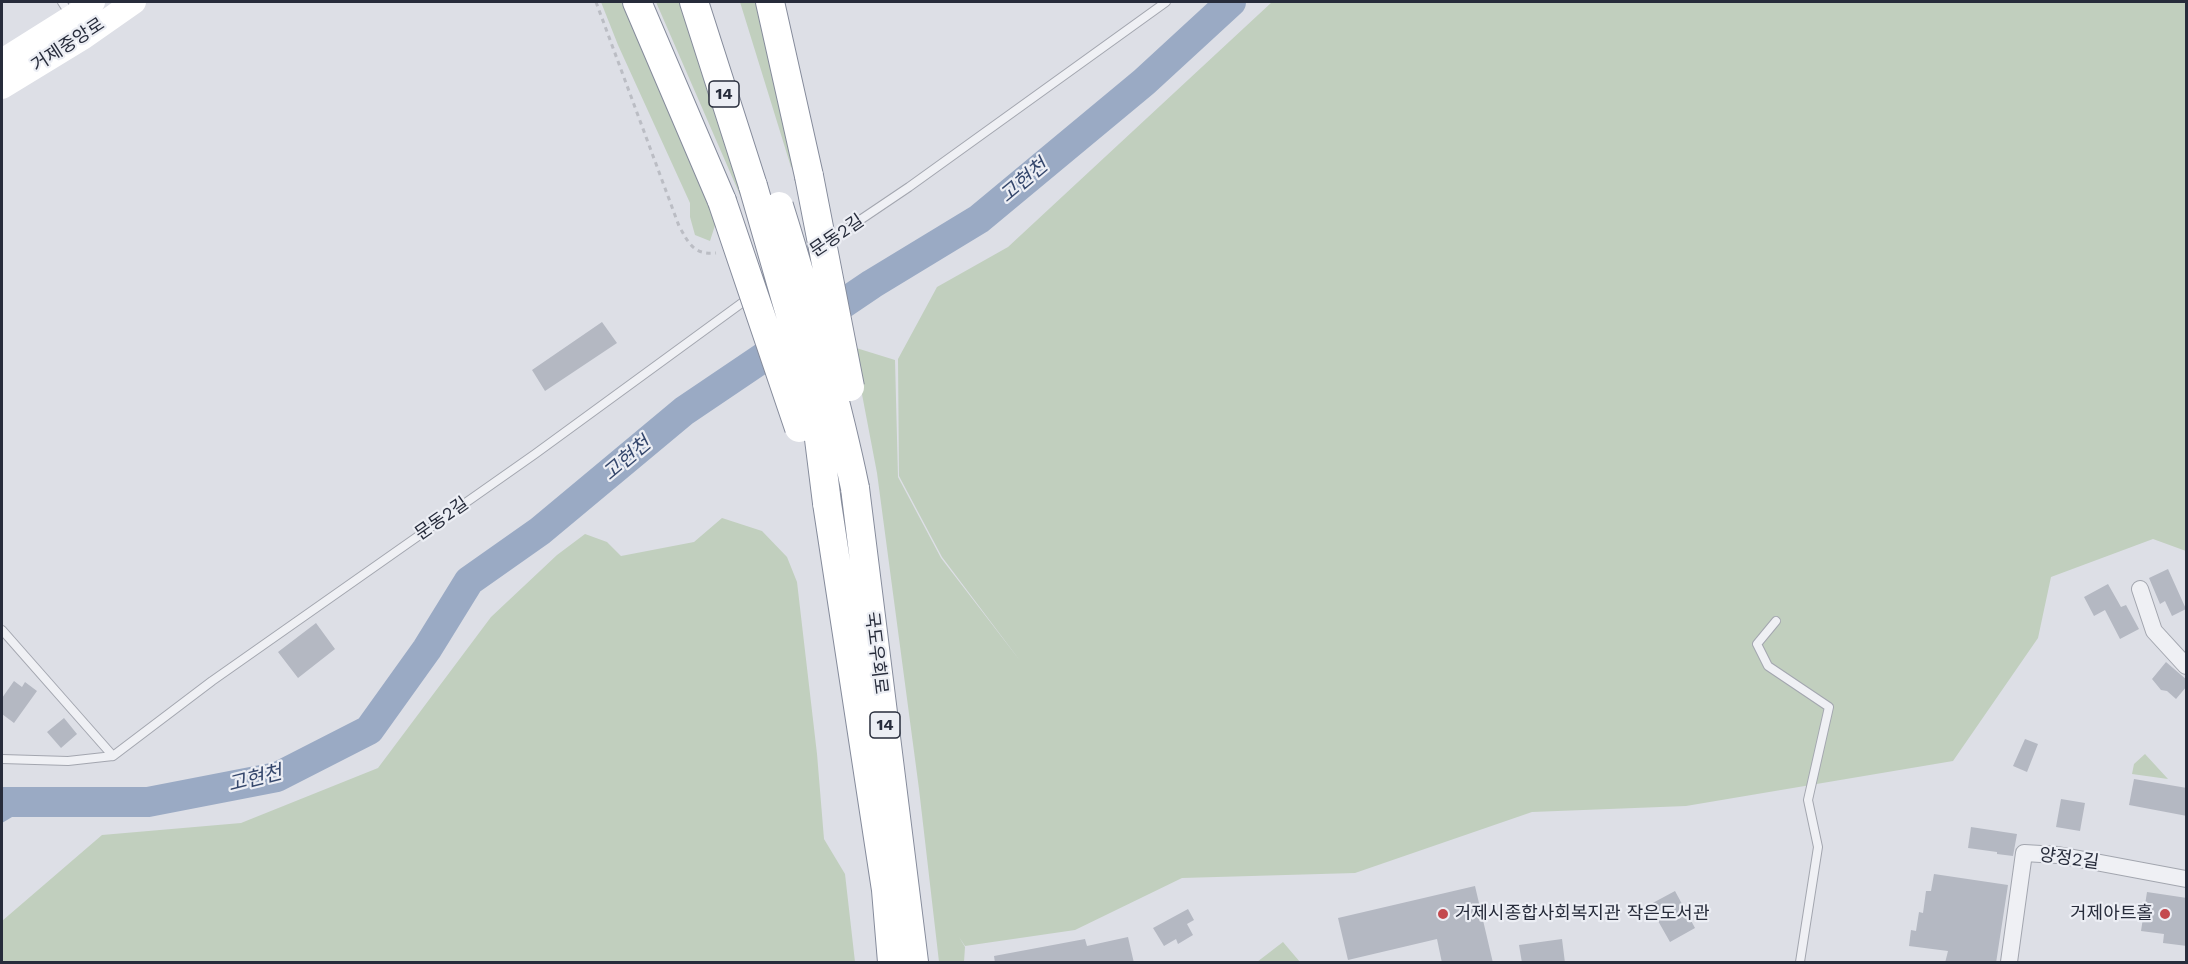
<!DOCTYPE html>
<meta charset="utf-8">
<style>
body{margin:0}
#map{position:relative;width:2188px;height:964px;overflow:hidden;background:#dddfe6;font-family:"Work Sans",sans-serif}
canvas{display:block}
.frame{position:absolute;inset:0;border:3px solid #272c3b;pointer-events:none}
</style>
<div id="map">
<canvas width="2188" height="964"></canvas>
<div class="frame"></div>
</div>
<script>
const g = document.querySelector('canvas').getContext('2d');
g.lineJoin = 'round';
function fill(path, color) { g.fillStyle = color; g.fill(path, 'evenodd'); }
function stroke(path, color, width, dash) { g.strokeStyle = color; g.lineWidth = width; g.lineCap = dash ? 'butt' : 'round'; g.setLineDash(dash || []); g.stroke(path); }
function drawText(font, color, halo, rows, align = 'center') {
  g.font = font + ' "Work Sans","Noto Sans KR",sans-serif'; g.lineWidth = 4.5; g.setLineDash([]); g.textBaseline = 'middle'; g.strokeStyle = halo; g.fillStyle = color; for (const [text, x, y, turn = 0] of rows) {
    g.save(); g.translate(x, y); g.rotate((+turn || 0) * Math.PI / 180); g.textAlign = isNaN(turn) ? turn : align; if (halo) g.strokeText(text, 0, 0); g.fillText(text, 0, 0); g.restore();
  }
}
const green = new Path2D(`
 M601,2h30l87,214 -8,25 -15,-6 -5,-18v-14l-72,-158z
 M656,2h31l54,195 -1,-2z
 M740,2h18l35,166 -2,-1z
 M1272,2h914v549l-33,-12 -102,38 -13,61 -85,123 -267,45 -154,6 -177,61 -173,5 -107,52 -110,16 -6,-9 6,10 -1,15h-25l-20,-173 -42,-316 -24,-126 42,13 3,117 43,81 80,104 -79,-105 -43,-81 -1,-117 39,-72 71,-40z
 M722,518l40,13 25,26 10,25 20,172 7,85 21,35 10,88h-853v-41l100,-86 139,-12 137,-55 113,-151 66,-62 28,-21 22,8 14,14 73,-14z
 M2145,754l23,25 -36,-5 2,-10z
 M1283,942l17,20h-43z`);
const stream = new Path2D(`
 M2,820l30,-18`);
const river = new Path2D(`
 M2,802h146l129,-25 92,-47 58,-81 42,-68 71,-50 144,-120 188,-127 107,-65 165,-137 87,-80`);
const building = new Path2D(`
 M602,322l15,21 -72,48 -13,-21z
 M2168,569l18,40 -14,7 -7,-15 -5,3 -11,-26z
 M2108,584l13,23 5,-2 13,24 -19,10 -15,-29 -11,6 -10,-19z
 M316,623l19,26 -37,29 -20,-26z
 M2166,662l21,18v6l-11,13 -9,-8 -6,-1 -9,-11z
 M14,681l8,6 3,-5 12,9 -23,32 -12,-9v-16z
 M64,718l13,16 -16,14 -14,-16z
 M2025,739l13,5 -11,28 -14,-6z
 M2134,779l53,9v28l-58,-11z
 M2061,799l24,4 -5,28 -24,-4z
 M1971,827l46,7 -4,22 -16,-2v-2l-29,-4z
 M1934,874l74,11 -12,78h-51l3,-12 -39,-5 2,-16 5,1 3,-19 4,1 3,-22h5z
 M1475,886l18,77h-51l-5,-24 -89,21 -10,-42z
 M1675,891l20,37 -25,14 -21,-37z
 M2147,892l40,6v48l-24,-3 1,-9 -23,-3z
 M1188,909l6,11 -7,4 6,11 -15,9 -2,-5 -12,7 -11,-18z
 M1128,937l6,26h-139l-1,-7 91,-17 2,7z
 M1562,939l3,24h-43l-3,-18z`);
const path = new Path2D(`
 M596,2l83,224c10,18 15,29 37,27`);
const service = new Path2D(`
 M62,2l9,14
 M826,243l83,-56 257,-185
 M1776,621l-19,23 11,22 61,41 -21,93 10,47 -18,115
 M2,630l111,126 99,-75 323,-227 215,-157
 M2,759l66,2 45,-5`);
const minor = new Path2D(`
 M2140,589l14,42 32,35
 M2009,962l15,-109 34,2 128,24`);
const secondary = new Path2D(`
 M2,61l70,-44 21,-15
 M2,87l82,-50 50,-35`);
const trunk = new Path2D(`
 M637,2l85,199
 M694,2l59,184
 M770,2l39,174
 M855,488l59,474
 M827,503l59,387 6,72`);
const trunkBridge = new Path2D(`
 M809,176l41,211
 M753,186l39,135 27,118 8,64
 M722,201l77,227
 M779,206c29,93 56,186 76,282`);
const markers = [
 [1443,914,6,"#c4494e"],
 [2165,914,6,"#c4494e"]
];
const shields = [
 [724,94,30],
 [885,725,30]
];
const shieldNames = [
 ["14",724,94],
 ["14",885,725]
];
const streetNames = [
 ["거제중앙로",68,45,-33],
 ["문동2길",837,236,-34],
 ["문동2길",442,519,-35],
 ["국도우회로",876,653,83],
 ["양정2길",2069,859,8]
];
const poiNames = [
 ["거제시종합사회복지관 작은도서관",1455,914],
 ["거제아트홀",2153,914,"right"]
];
const waterNames = [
 ["고현천",1024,181,-40],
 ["고현천",627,459,-40],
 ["고현천",255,779,-14]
];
fill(green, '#c1cfbe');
stroke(stream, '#9aaac4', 5);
stroke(river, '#9aaac4', 30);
fill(building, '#b4b8c2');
stroke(service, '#a3a6af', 10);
stroke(minor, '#a3a6af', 18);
stroke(trunk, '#858b9b', 30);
stroke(path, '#bbbdc4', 3, [4.5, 4.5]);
stroke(service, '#eff0f4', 8);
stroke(minor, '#eff0f4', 16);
stroke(secondary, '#fff', 24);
stroke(trunk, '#fff', 28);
stroke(trunkBridge, '#858b9b', 30, []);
stroke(trunkBridge, '#fff', 28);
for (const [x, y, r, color] of markers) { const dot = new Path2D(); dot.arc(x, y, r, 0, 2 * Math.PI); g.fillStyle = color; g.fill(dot); stroke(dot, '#eceef4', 2); }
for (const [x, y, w] of shields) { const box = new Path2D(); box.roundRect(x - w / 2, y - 13, w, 26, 4.5); g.fillStyle = '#eceef4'; g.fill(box); stroke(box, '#272c3b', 1.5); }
drawText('bold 16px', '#272c3b', null, shieldNames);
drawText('18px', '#272c3b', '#eceef4', streetNames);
drawText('18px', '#272c3b', '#eceef4', poiNames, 'left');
drawText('italic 20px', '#35476c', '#eceef4', waterNames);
</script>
